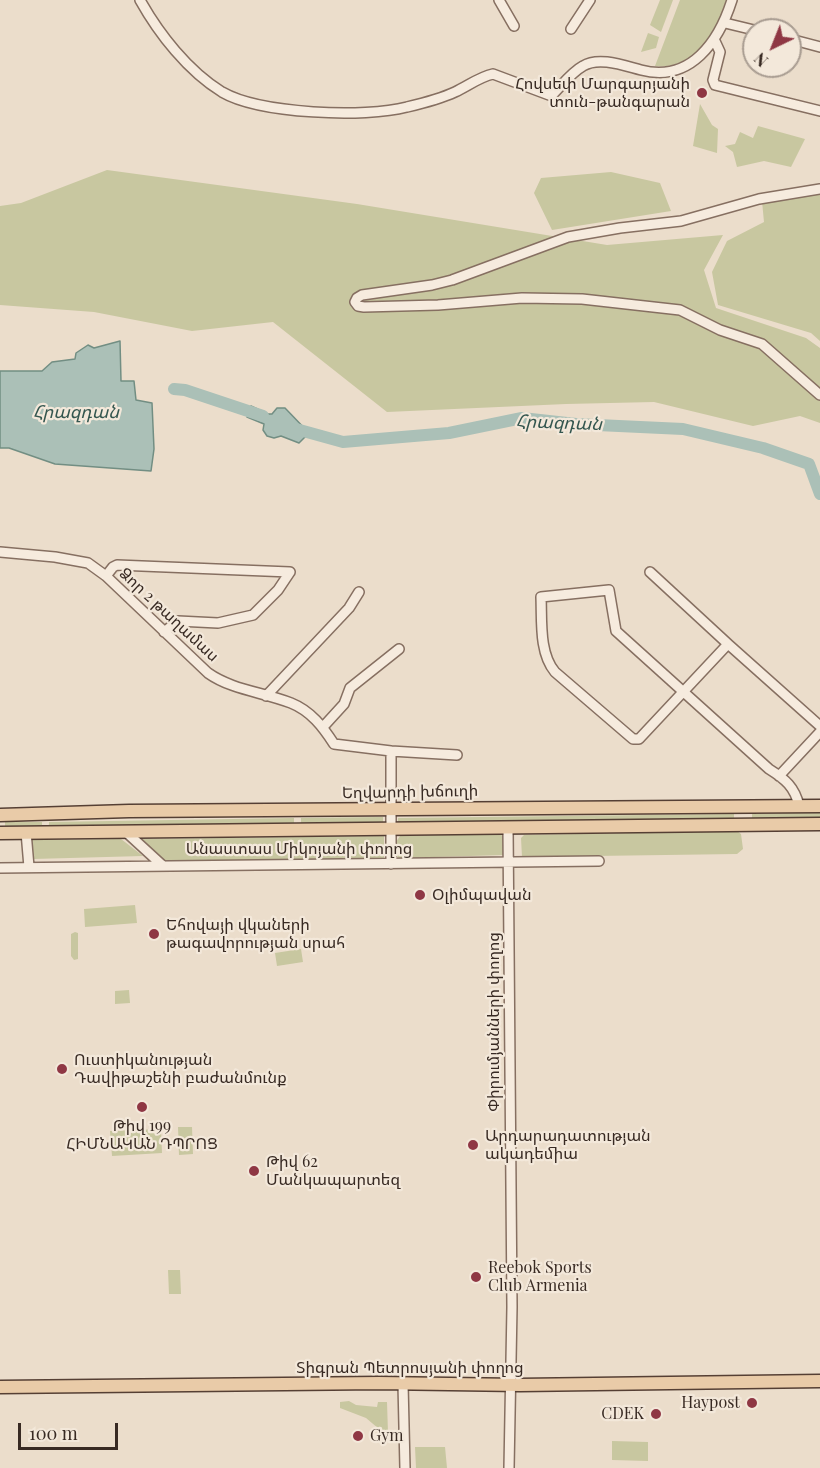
<!DOCTYPE html>
<meta charset="utf-8">
<style>
body{margin:0}
#map{position:relative;width:820px;height:1468px;overflow:hidden;background:#ebddcb;font-family:"Playfair Display",serif}
canvas{display:block}
.north{position:absolute;left:742px;top:18px;width:60px;height:60px;box-sizing:border-box;background:#f3e8da;border:2px solid #a89c91;border-radius:50%;rotate:223deg;font-size:16px;font-weight:700;line-height:24px;text-align:center;color:#382a23}
.north::after{content:'';display:block;margin:auto;width:21px;height:27px;background:#8f3744;clip-path:polygon(50% 0,100% 100%,50% 72%,0 100%)}
.scale{position:absolute;left:18px;top:1423px;width:100px;height:27px;box-sizing:border-box;border:3px solid #382a23;border-top:0;padding-left:8px;font-size:18px;line-height:21px;white-space:nowrap;color:#382a23;-webkit-text-stroke:4px #f3e8da;paint-order:stroke}
</style>
<div id="map">
<canvas width="820" height="1468"></canvas>
<div class="north">N</div>
<div class="scale">100 m</div>
</div>
<script>
const g = document.querySelector('canvas').getContext('2d');
g.lineJoin = 'round';
function fill(path, color) { g.fillStyle = color; g.fill(path, 'evenodd'); }
function stroke(path, color, width, dash) { g.strokeStyle = color; g.lineWidth = width; g.lineCap = dash ? 'butt' : 'round'; g.setLineDash(dash || []); g.stroke(path); }
function drawText(font, color, halo, rows, align = 'center') {
  g.font = font + ' "Playfair Display","Noto Sans Armenian",serif'; g.lineWidth = 4.5; g.setLineDash([]); g.textBaseline = 'middle'; g.strokeStyle = halo; g.fillStyle = color; for (const [text, x, y, turn = 0] of rows) {
    g.save(); g.translate(x, y); g.rotate((+turn || 0) * Math.PI / 180); g.textAlign = isNaN(turn) ? turn : align; if (halo) g.strokeText(text, 0, 0); g.fillText(text, 0, 0); g.restore();
  }
}
const green = new Path2D(`
 M660,0h13l-12,32 -11,-7z
 M680,0h46c-9,32 -32,70 -71,66z
 M648,33l11,4 -3,11 -15,4z
 M700,104l12,21 6,4 -1,24 -24,-7z
 M758,126l47,13 -14,28 -27,-6 -27,6 -4,-15 -8,-6 10,-2 5,-12 13,6z
 M107,170l250,34 250,41 116,-10 -19,35 12,38 90,30 14,10v75l-20,-7 -47,10 -99,-24 -88,2 -179,8 -114,-90 -81,9 -98,-19 -94,-7v-99l21,-3z
 M611,172l49,11 11,28 -119,19 -18,-37 7,-15z
 M820,192v149l-9,-8 -93,-28 -6,-33 15,-31 37,-19 -2,-21z
 M820,812v6h-68v-4z
 M734,814v4l-336,4v-4z
 M383,817v6l-82,1v-6z
 M294,818v5l-245,3v-4z
 M5,822h37v5h-37z
 M737,831l4,3 2,15 -6,5 -215,3 -1,-19 3,-3z
 M498,833l5,3 1,19 -104,3 -4,-2v-14l4,-6z
 M384,836v24l-220,1 -24,-22z
 M121,839l22,17 -110,3 -1,-19z
 M135,905l2,18 -52,4 -1,-18z
 M75,932l3,1v26l-4,1 -3,-4v-22z
 M301,949l2,13 -26,4 -2,-13z
 M129,990l1,13 -15,1v-13z
 M178,1127h14l1,27 -14,1z
 M161,1129l1,24 -50,3 -2,-25z
 M168,1270h12l1,24h-12z
 M349,1401l7,4 21,2 1,-5h9l1,31 -3,1 -19,-16 -26,-10v-6z
 M612,1441l36,1v19l-36,-1z
 M415,1447h30l2,21h-31z`);
const water = new Path2D(`
 M120,341l1,40h13l2,19 16,3 2,46 -3,22 -96,-7 -46,-16h-9v-77h42l10,-9 23,-3 1,-6 12,-8 6,3z
 M251,406l17,8h4l5,-6h8l24,25 -10,10 -18,-7 -7,2 -7,-2 -4,-6 1,-6 -17,-7 1,-6z`);
const river = new Path2D(`
 M174,389l11,1 78,26
 M296,429l47,13 106,-9 73,-15 54,6 107,5 80,19 46,16 11,30`);
const minor = new Path2D(`
 M140,0c19,34 48,71 82,92 38,22 143,26 185,15 17,-4 33,-8 48,-15 13,-6 24,-15 38,-18l56,21 4,-1c9,-9 19,-22 30,-28 16,-10 42,0 58,4 50,13 78,-29 91,-70
 M499,0l15,26
 M725,23l29,7
 M571,29l19,-29
 M714,39l6,13 -7,28 2,5 105,26
 M790,39l30,8
 M820,189l-61,10 -78,22 -61,7 -52,9 -116,43 -20,5 -70,10 -5,3 -2,4 3,4 6,1 74,-2 84,-7 60,1 98,11 40,20 42,14 58,51
 M0,552l55,5 33,6 18,13 102,97c24,17 55,19 83,30 20,8 32,24 43,41l57,7v113
 M650,572l78,72 -89,95h-6l-78,-67c-16,-19 -13,-51 -14,-75l68,-7 7,41 153,138c16,10 26,18 30,37
 M106,576l7,-9 4,-2 173,7
 M164,632l14,-11 40,2 35,-8 25,-25 12,-18
 M728,644l92,82
 M266,696l83,-88 10,-16
 M323,727l21,-23 6,-16 49,-39
 M391,751l66,4
 M779,776l41,-44
 M508,828l4,479 -3,161
 M26,832l3,35
 M126,832l36,33
 M0,868l599,-7
 M403,1384l2,84`);
const major = new Path2D(`
 M0,815l129,-4 691,-5
 M0,833l820,-9
 M0,1387l379,-4 141,2 300,-4`);
const markers = [
 [702,93,6,"#8f3744"],
 [420,895,6,"#8f3744"],
 [154,934,6,"#8f3744"],
 [62,1069,6,"#8f3744"],
 [142,1107,6,"#8f3744"],
 [473,1145,6,"#8f3744"],
 [254,1171,6,"#8f3744"],
 [476,1277,6,"#8f3744"],
 [752,1403,6,"#8f3744"],
 [656,1414,6,"#8f3744"],
 [358,1436,6,"#8f3744"]
];
const poiNames = [
 ["Հովսեփ Մարգարյանի",690,84,"right"],
 ["տուն-թանգարան",690,102,"right"],
 ["Օլիմպավան",432,895],
 ["Եհովայի վկաների",166,925],
 ["թագավորության սրահ",166,943],
 ["Ուստիկանության",74,1060],
 ["Դավիթաշենի բաժանմունք",74,1078],
 ["Թիվ 199",142,1126,"center"],
 ["ՀԻՄՆԱԿԱՆ ԴՊՐՈՑ",142,1144,"center"],
 ["Արդարադատության",485,1136],
 ["ակադեմիա",485,1154],
 ["Թիվ 62",266,1162],
 ["Մանկապարտեզ",266,1180],
 ["Reebok Sports",488,1268],
 ["Club Armenia",488,1286],
 ["Haypost",740,1403,"right"],
 ["CDEK",644,1414,"right"],
 ["Gym",370,1436]
];
const streetNames = [
 ["Ձոր 2 թաղամաս",169,615,43],
 ["Եղվարդի խճուղի",410,792,-1],
 ["Անաստաս Միկոյանի փողոց",299,849],
 ["Փիրումյանների փողոց",494,1022,-90],
 ["Տիգրան Պետրոսյանի փողոց",410,1368]
];
const waterNames = [
 ["Հրազդան",76,412],
 ["Հրազդան",559,423,2]
];
fill(green, '#c8c7a0');
fill(water, '#abc0b7');
stroke(water, '#728e83', 1.5);
stroke(river, '#abc0b7', 12);
stroke(minor, '#866f61', 12);
stroke(major, '#553f34', 15);
stroke(minor, '#f6ebde', 9);
stroke(major, '#e9cba8', 12);
for (const [x, y, r, color] of markers) { const dot = new Path2D(); dot.arc(x, y, r, 0, 2 * Math.PI); g.fillStyle = color; g.fill(dot); stroke(dot, '#f3e8da', 2); }
drawText('16px', '#382a23', '#f3e8da', poiNames, 'left');
drawText('16px', '#382a23', '#f3e8da', streetNames);
drawText('italic 18px', '#34564f', '#f3e8da', waterNames);
</script>
